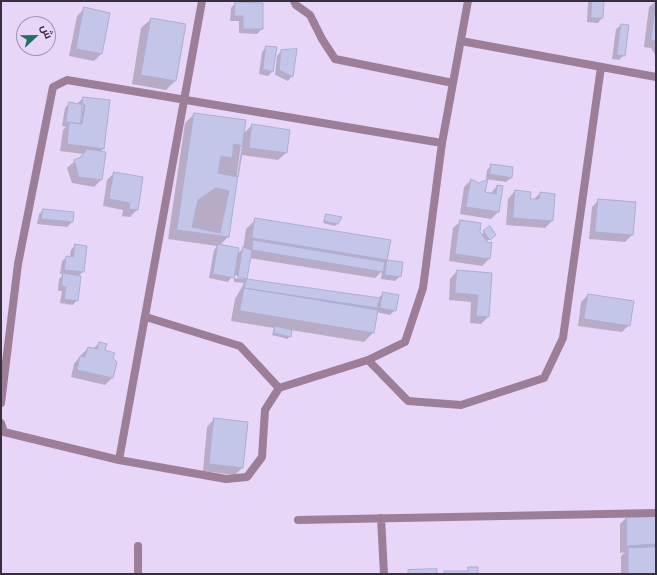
<!DOCTYPE html>
<meta charset="utf-8">
<style>
body{margin:0}
#map{position:relative;width:657px;height:575px;overflow:hidden;background:#e7d6f8;font-family:"Zilla Slab",Cairo,serif}
canvas{display:block}
.frame{position:absolute;inset:0;border:2px solid #36303d;pointer-events:none}
.north{position:absolute;left:16px;top:16px;width:40px;height:40px;box-sizing:border-box;background:#e7d6f8;border:1px solid #a094ad;border-radius:50%;rotate:68deg;font-size:11px;font-weight:700;line-height:16px;text-align:center;color:#36303d}
.north::after{content:'';display:block;margin:auto;width:14px;height:18px;background:#276e65;clip-path:polygon(50% 0,100% 100%,50% 72%,0 100%)}
</style>
<div id="map">
<canvas width="657" height="575"></canvas>
<div class="frame"></div>
<div class="north">ش</div>
</div>
<script>
const g = document.querySelector('canvas').getContext('2d');
g.lineJoin = 'round';
function fill(path, color) { g.fillStyle = color; g.fill(path, 'evenodd'); }
function stroke(path, color, width, dash) { g.strokeStyle = color; g.lineWidth = width; g.lineCap = dash ? 'butt' : 'round'; g.setLineDash(dash || []); g.stroke(path); }
const shadow = new Path2D(`
 M588,1h15l-1,17 -4,5 -11,-1z
 M656,1v52l-1,1 -4,-6 -7,-1 5,-40z
 M235,3l27,26 -5,5 -18,-1v-12h-9l1,-13z
 M85,8l16,46 -7,7 -25,-5 8,-40z
 M151,19l24,62 -9,9 -34,-6 9,-56z
 M621,25l3,30 -5,5 -7,-1 4,-30z
 M266,47l6,25 -4,4 -9,-2 3,-22z
 M281,51l11,25 -4,5 -13,-6 2,-19z
 M83,98l20,51 -3,3 5,1 -4,27 -7,7 -22,-4 -5,-15 16,-14 -23,-3 3,-21 3,-3 -4,-1 3,-18 5,-5 7,1zM81,104h2l-3,25 -2,-1z
 M194,114l49,20 9,-9 36,6 -2,22 -8,7 -36,-5 1,-9 -2,-1 -13,92 -9,9 18,8 6,-5 3,-20 10,-10 134,22 -4,19 16,2 -2,14 -5,5 -14,-2 1,-8 -7,7 -126,-20 -3,22 132,19 5,-6 12,17 -5,5 -14,-3 -3,21 -9,9 -73,-12 -3,9 -16,-4 2,-7 -43,-7 4,-22 9,-16 -10,-1v-4l10,1v-2l-11,-2 -5,7 -19,-4 5,-28 3,-4 -49,-7 17,-116z
 M492,165l20,3 -1,10 -5,4 -20,-3 1,-9z
 M114,173l23,37 -7,7 -8,-1 1,-6 -20,-4 4,-26z
 M471,180l13,13 6,1 7,-8 1,26 -7,7 -31,-5 4,-27z
 M515,191l14,9h4l7,-7 12,28 -7,7 -39,-3 2,-26z
 M599,200l33,35 -7,7 -36,-3 3,-32z
 M44,210l28,12 -5,5 -30,-3 2,-10z
 M326,215l11,9 -2,2 -12,-3z
 M461,221l20,14 3,-3 9,5 -7,5 1,2 4,-1 -2,16 -7,7 -33,-5 4,-33z
 M75,245l8,27 -5,4 -1,24 -4,5 -13,-2 2,-12h-4l1,-12 5,-5h-4l2,-13 5,-4h3l1,-7z
 M457,271l34,3 -3,43 -7,7 -11,-1 1,-21 -22,-2 1,-21z
 M588,295l41,30 -7,7 -44,-6 3,-24z
 M99,343l13,16v19l-7,7 -34,-8 3,-13 7,-9 7,-7 5,1z
 M214,419l29,48 -8,8 -32,-4 4,-44z
 M627,517h29v57h-35v-18l4,-4 -5,1v-29z`);
const building = new Path2D(`
 M592,1h12l-1,17h-12z
 M656,1v40l-5,-1z
 M235,2l28,1v26h-20v-13h-8z
 M84,7l26,6 -8,41 -26,-5z
 M151,18l35,6 -10,57 -35,-6z
 M621,24l8,1 -4,31 -8,-1z
 M266,46l11,1 -4,25 -10,-3z
 M297,49l-4,28 -14,-7 2,-20z
 M83,97l27,3 -6,49 -37,-5 2,-22 11,2z
 M69,102l16,3 -3,19 -16,-2z
 M194,113l52,7 -17,117 -52,-7z
 M252,124l38,6 -3,23 -38,-5z
 M234,144l9,2 -5,31 -20,-4 3,-17 11,2z
 M87,149l19,3 -4,28 -23,-3 -5,-17 7,-3z
 M491,164l22,3 -1,11 -22,-4z
 M114,172l29,5 -5,33 -9,-1 1,-6 -21,-4z
 M471,179l8,4 9,-4 -3,13 11,2 1,-9 6,1 -4,26 -33,-5z
 M216,188l13,3 -9,42 -28,-6 6,-27z
 M515,190l16,2 -1,7h9l1,-7 15,2 -2,27 -40,-3z
 M598,199l38,3 -3,33 -38,-3z
 M43,209l31,3 -1,10 -32,-3z
 M326,214l16,3 -4,7 -14,-3z
 M255,218l136,22 -4,20 -135,-22z
 M460,220l21,3 -1,9 8,11 4,-1 -2,17 -35,-5z
 M490,226l6,9 -6,5 -7,-9z
 M253,240l132,22 -2,10 -131,-22z
 M75,244l12,2 -3,26 -20,-2 2,-14 7,1z
 M218,244l21,4 -5,30 -21,-4z
 M243,247l9,3 -5,29 -9,-2z
 M387,260l16,2 -2,15 -16,-2z
 M457,270l35,3 -3,44 -13,-1 2,-21 -23,-2z
 M63,273l18,3 -3,25 -14,-2 2,-12 -4,-1z
 M247,279l133,19 -3,10 -133,-20z
 M244,288l134,22 -4,23 -134,-22z
 M383,292l16,3 -3,16 -16,-3z
 M588,294l46,7 -4,25 -46,-7z
 M275,326l17,4 -1,7 -17,-4z
 M99,342l8,2 -2,6 10,3 -2,5 4,4 -4,16 -36,-8 3,-14 5,1 3,-10 9,2z
 M214,418l34,4 -5,46 -34,-4z
 M627,516h29v28l-29,2z
 M656,547v27h-28v-26z
 M468,567h10v7h-34v-3h24z
 M437,569v5h-29v-4z`);
const street = new Path2D(`
 M294,1l2,4 14,10 12,24 13,20 118,24
 M461,41l195,36
 M146,317l94,29 39,42
 M368,360l40,41 53,4 83,-27 19,-40 38,-271
 M1,403l17,-139 35,-177 14,-7 375,63
 M1,423l3,9 115,28 107,19 21,-2 15,-20 3,-47 14,-22 89,-28 37,-18 18,-54 19,-145 26,-142
 M119,460l83,-459
 M381,518l3,56
 M298,520l358,-7
 M138,574v-28`);
fill(shadow, '#0003');
fill(building, '#c3c5e9');
stroke(building, '#acaed1', 1);
stroke(street, '#9c7e97', 8);
</script>
